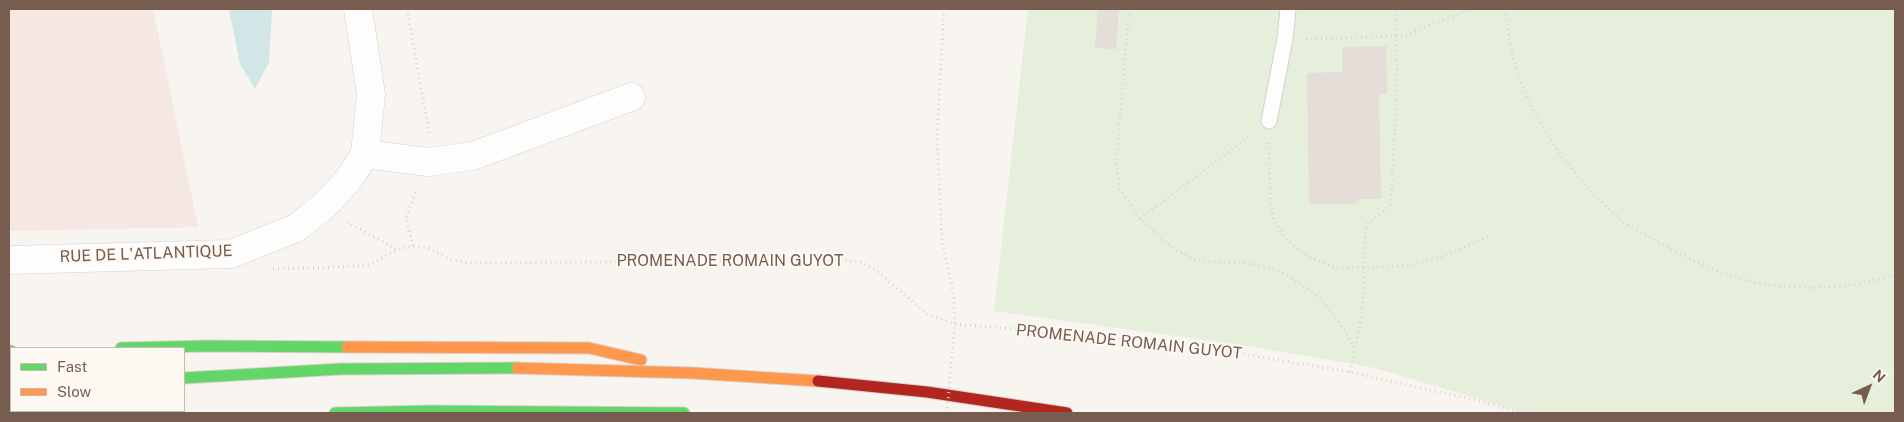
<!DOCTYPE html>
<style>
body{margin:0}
#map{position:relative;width:1904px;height:422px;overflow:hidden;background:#f8f4f0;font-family:"Public Sans",sans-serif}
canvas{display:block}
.frame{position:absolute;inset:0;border:10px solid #765d50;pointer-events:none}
.legend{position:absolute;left:10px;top:347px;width:175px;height:65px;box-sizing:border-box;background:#fef9f3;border:1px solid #c8bbb2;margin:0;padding:6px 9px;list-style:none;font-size:15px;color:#765d50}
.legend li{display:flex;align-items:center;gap:10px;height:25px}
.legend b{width:25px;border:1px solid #c8bbb2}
.north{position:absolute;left:1844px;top:362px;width:50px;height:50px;-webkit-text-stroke:4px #fef9f3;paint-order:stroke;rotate:43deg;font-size:14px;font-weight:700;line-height:20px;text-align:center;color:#765d50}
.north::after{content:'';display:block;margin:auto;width:18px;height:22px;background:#765d50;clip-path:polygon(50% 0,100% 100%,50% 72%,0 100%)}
</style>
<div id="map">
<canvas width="1904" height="422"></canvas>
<div class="frame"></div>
<ul class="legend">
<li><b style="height:6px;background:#63d668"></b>Fast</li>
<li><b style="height:6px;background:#ff974d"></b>Slow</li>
</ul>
<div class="north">N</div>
</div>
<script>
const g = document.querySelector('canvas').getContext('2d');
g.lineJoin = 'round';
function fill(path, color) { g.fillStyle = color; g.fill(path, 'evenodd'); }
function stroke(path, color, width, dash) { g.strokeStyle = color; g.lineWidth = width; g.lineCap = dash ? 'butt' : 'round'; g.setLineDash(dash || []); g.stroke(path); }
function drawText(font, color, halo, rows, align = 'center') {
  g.font = font + ' "Public Sans",sans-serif'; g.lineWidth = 4; g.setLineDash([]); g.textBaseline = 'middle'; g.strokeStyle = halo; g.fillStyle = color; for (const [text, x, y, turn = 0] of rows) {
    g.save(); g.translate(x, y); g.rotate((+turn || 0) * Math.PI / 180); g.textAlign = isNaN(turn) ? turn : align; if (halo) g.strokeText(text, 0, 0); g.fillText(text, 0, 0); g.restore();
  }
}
const commercial = new Path2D(`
 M9,9h144l45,218 -189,4z`);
const green = new Path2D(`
 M1028,9h867v404h-369l-151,-45 -126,-22 -255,-35z`);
const water = new Path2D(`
 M229,9h43l-3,53 -14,27 -15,-25z`);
const building = new Path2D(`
 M1098,9h21l-3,40 -21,-1z
 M1386,46l1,48h-8l2,105h-21l-5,5h-46l-2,-131 35,-1v-25z`);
const path = new Path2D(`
 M407,9l22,124
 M944,9l-7,124 5,109 12,54 1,28 -4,40
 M1129,9l-13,154 4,26 20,30 34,30 24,12 48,2 31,7 23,13 21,16 17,21 17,29
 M1506,9c3,81 54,158 114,210 7,7 17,11 26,16 33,19 69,38 107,47 26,6 72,7 98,3 15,-2 30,-7 44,-10
 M1306,39l98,-3 67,-27
 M1269,143l1,53 4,25 13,20 22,16 26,11 70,-2 37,-9 47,-21
 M1140,219l111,-84
 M347,222l49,27
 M413,246l-7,-28 11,-29
 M273,269l73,-2 25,-3 25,-14 17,-4 15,2 21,11 18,4 373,-3 21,2 16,9 51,44 27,9 146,12 136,17 113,19 138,31 33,10
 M1350,372l12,-57 4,-90 25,-20 6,-125 -1,-71`);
const lane = new Path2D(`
 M1269,121l16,-82 3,-30`);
const street = new Path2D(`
 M365,154l63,8 45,-6 158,-59
 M9,260l222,-6 65,-26 29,-23 24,-26 16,-25 6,-60 -13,-85`);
const fast = new Path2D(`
 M121,348l86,-2 140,1
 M9,351h2
 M184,378l157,-9 176,-1
 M335,413l95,-2 254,2`);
const slow = new Path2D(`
 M347,347l242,1 52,12
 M517,368l175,5 126,8
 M9,396h2`);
const jam = new Path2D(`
 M818,381l109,11 140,21`);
const pathBridge = new Path2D(`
 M947,413l4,-49`);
const streetNames = [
 ["RUE DE L'ATLANTIQUE",146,254,-2],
 ["PROMENADE ROMAIN GUYOT",730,261],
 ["PROMENADE ROMAIN GUYOT",1129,342,6]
];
fill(commercial, '#f5e7e2');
fill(green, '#e6eedc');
fill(water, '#d2e6e8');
fill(building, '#e5ddd7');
stroke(lane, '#d6d0cb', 17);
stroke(street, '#d6d0cb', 29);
stroke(fast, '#d9d1cc', 13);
stroke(slow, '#d9d1cc', 13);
stroke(jam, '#d9d1cc', 13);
stroke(path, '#dad4d0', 3, [1, 4]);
stroke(lane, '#fefdfd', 15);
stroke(street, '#fefdfd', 28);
stroke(fast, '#63d668', 11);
stroke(slow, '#ff974d', 11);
stroke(jam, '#b3261e', 11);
stroke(pathBridge, '#dad4d0', 3, [1, 4]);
drawText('16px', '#765d50', '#fef9f3', streetNames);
</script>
